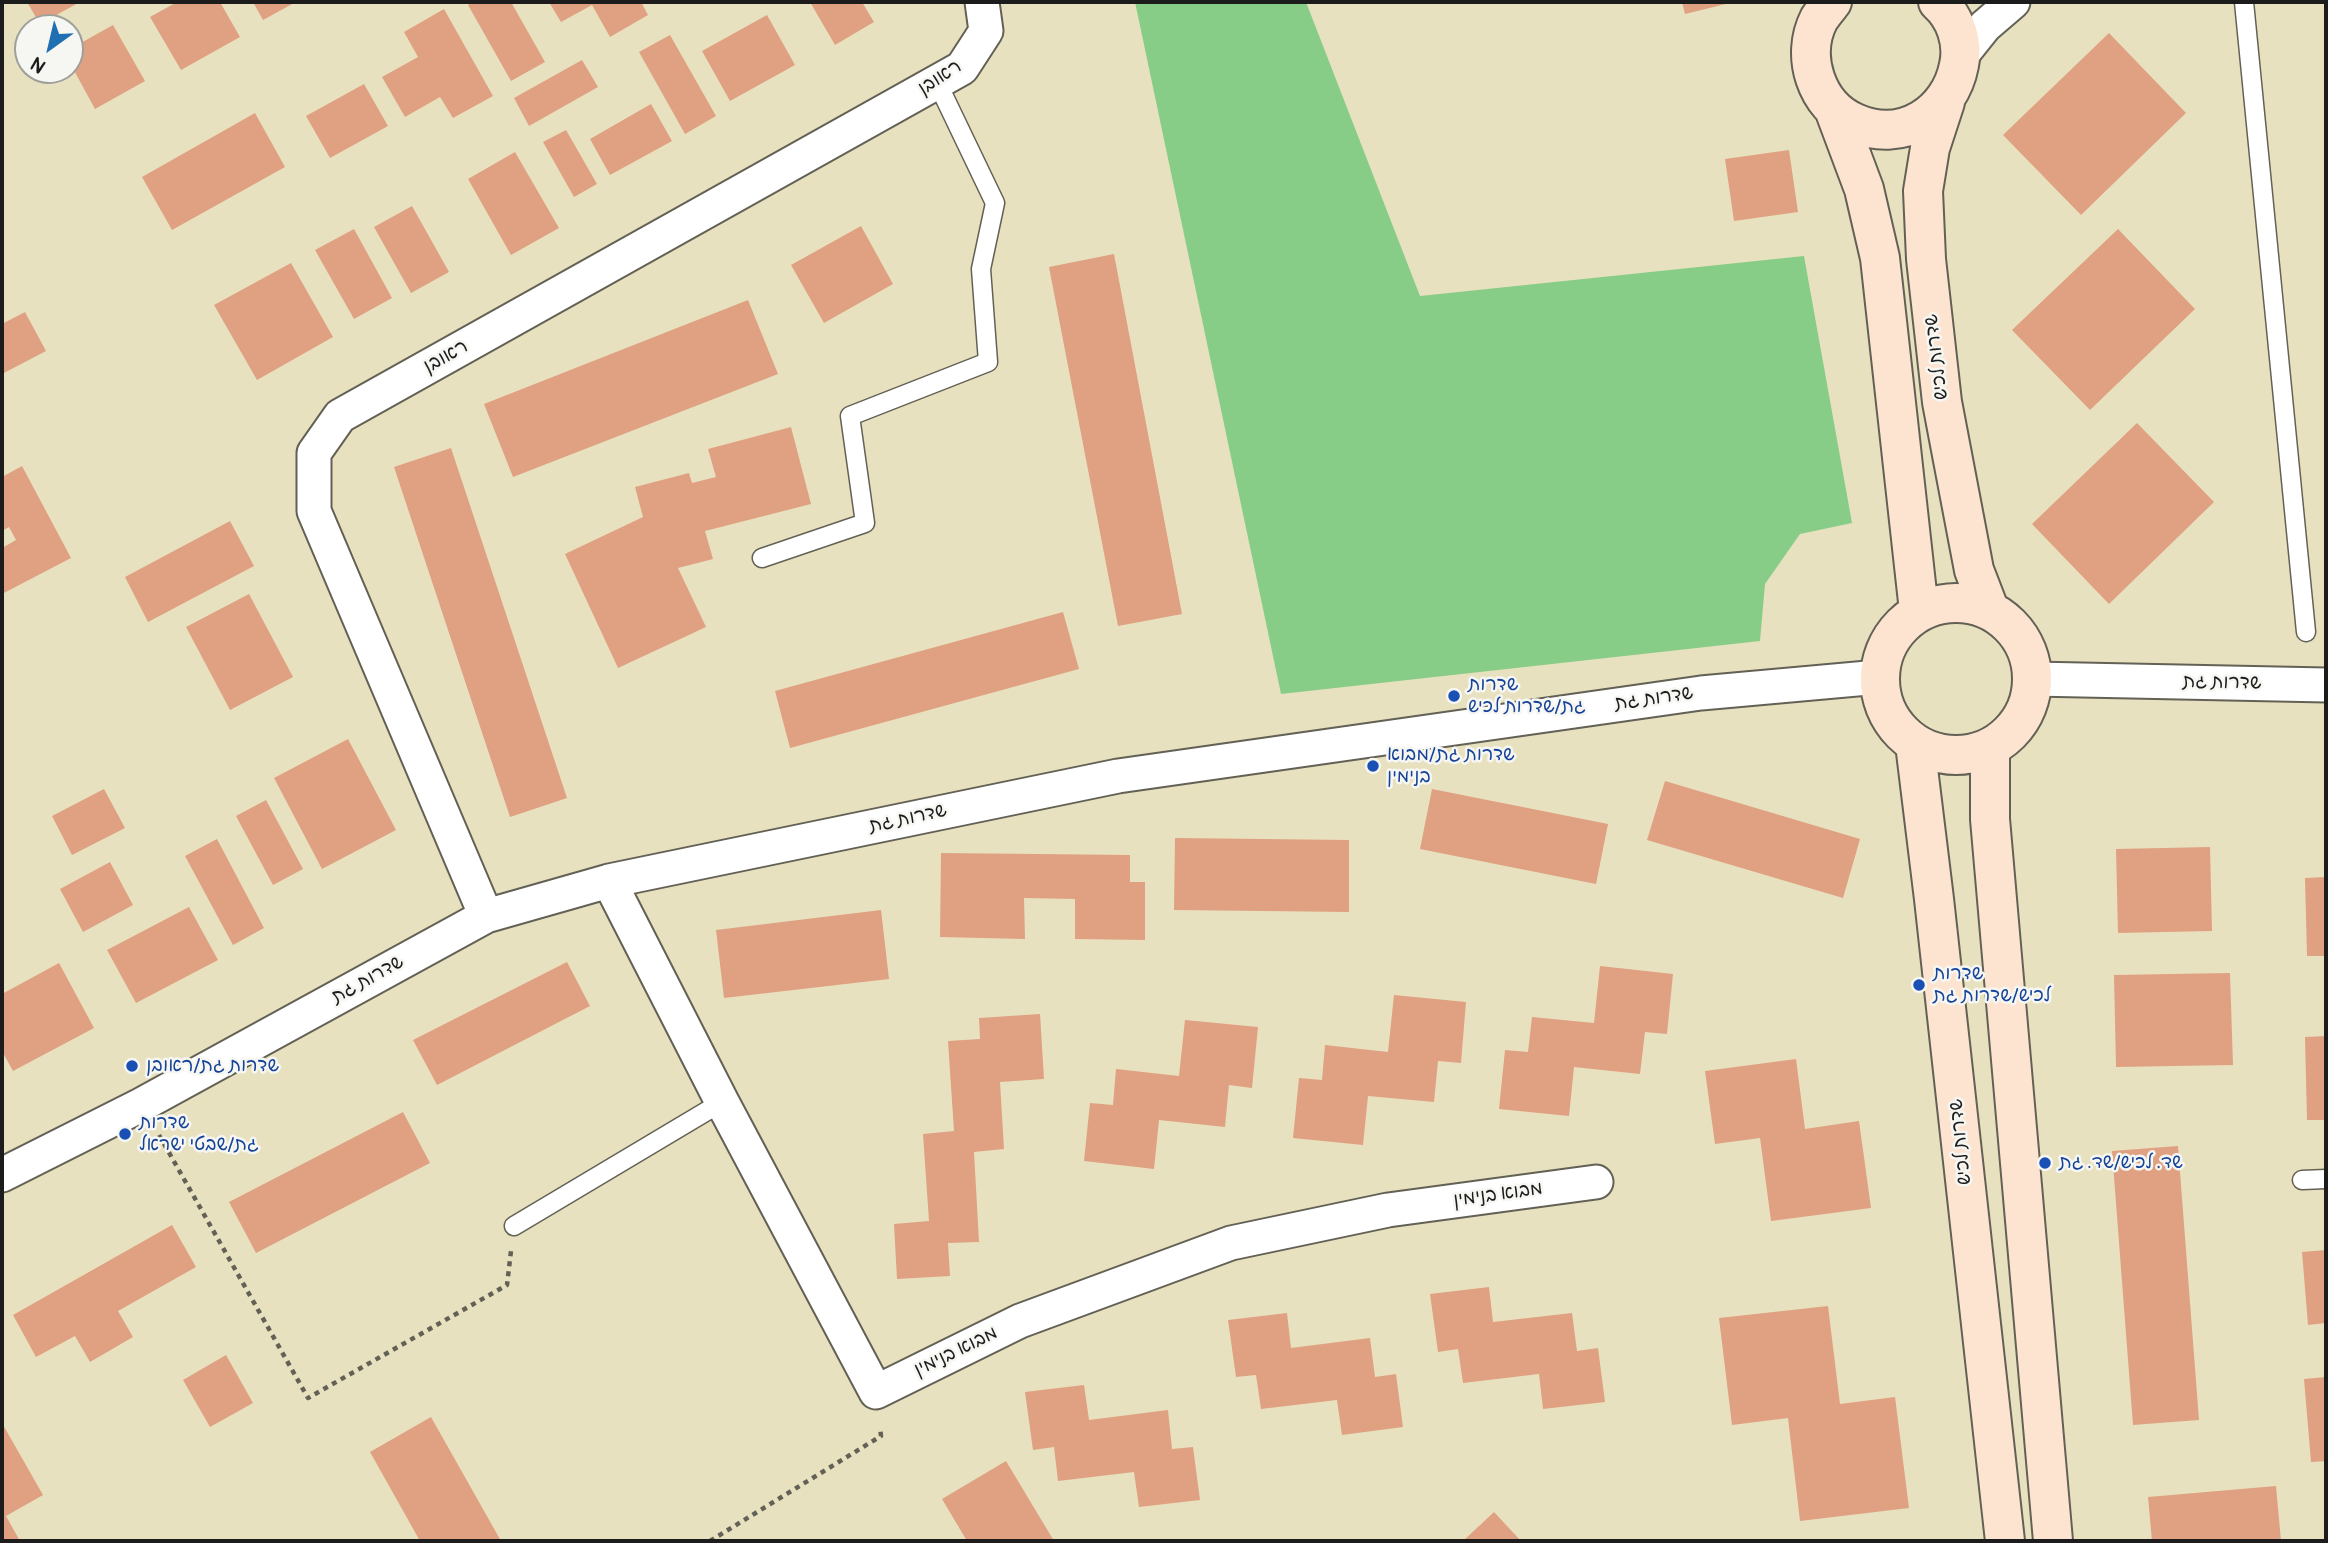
<!DOCTYPE html>
<meta charset="utf-8">
<style>
body{margin:0}
#map{position:relative;width:2328px;height:1543px;overflow:hidden;background:#e8e1bf;font-family:Pangolin,sans-serif}
canvas{display:block}
.frame{position:absolute;inset:0;border:4px solid #1c1c1c;pointer-events:none}
.north{position:absolute;left:14px;top:14px;width:70px;height:70px;box-sizing:border-box;background:#f6f6f2;border:2px solid #9f9f9c;border-radius:50%;rotate:214deg;font-size:19px;font-weight:700;line-height:28px;text-align:center;color:#1c1c1c}
.north::after{content:'';display:block;margin:auto;width:24px;height:32px;background:#1f6fb2;clip-path:polygon(50% 0,100% 100%,50% 72%,0 100%)}
</style>
<div id="map">
<canvas width="2328" height="1543"></canvas>
<div class="frame"></div>
<div class="north">N</div>
</div>
<script>
const g = document.querySelector('canvas').getContext('2d');
g.lineJoin = 'round';
function fill(path, color) { g.fillStyle = color; g.fill(path, 'evenodd'); }
function stroke(path, color, width, dash) { g.strokeStyle = color; g.lineWidth = width; g.lineCap = dash ? 'butt' : 'round'; g.setLineDash(dash || []); g.stroke(path); }
function drawText(font, color, halo, rows, align = 'center') {
  g.font = font + ' Pangolin,"Playpen Sans Hebrew",sans-serif'; g.lineWidth = 5; g.setLineDash([]); g.textBaseline = 'middle'; g.strokeStyle = halo; g.fillStyle = color; for (const [text, x, y, turn = 0] of rows) {
    g.save(); g.translate(x, y); g.rotate((+turn || 0) * Math.PI / 180); g.textAlign = isNaN(turn) ? turn : align; if (halo) g.strokeText(text, 0, 0); g.fillText(text, 0, 0); g.restore();
  }
}
const green = new Path2D(`
 M1135,2h171l114,294 384,-40 48,267 -52,11 -35,50 -5,57 -479,53z`);
const building = new Path2D(`
 M27,2h53l-40,22z
 M177,2h43l20,35 -59,33 -31,-53z
 M253,2h43l-33,18z
 M473,2h38l34,60 -34,19 -43,-76z
 M549,2h92l7,13 -38,22 -18,-32 -31,17z
 M810,2h52l12,20 -39,23z
 M1682,2h48v1l-45,11z
 M444,9l49,87 -40,22 -13,-21 -35,20 -23,-40 36,-20 -14,-25z
 M767,15l28,50 -65,36 -28,-50z
 M113,25l32,56 -50,28 -25,-46v-14z
 M2109,33l77,80 -105,102 -78,-80z
 M670,35l46,81 -31,18 -46,-82z
 M582,60l16,27 -69,39 -15,-28z
 M364,84l24,42 -58,32 -24,-42z
 M651,104l21,37 -62,34 -20,-36z
 M255,113l30,54 -113,63 -30,-53z
 M566,130l31,54 -23,13 -31,-55z
 M1789,150l9,62 -64,9 -9,-62z
 M515,152l44,76 -48,27 -43,-76z
 M412,206l37,66 -38,21 -37,-66z
 M861,226l32,58 -69,39 -33,-58z
 M354,229l38,69 -38,21 -39,-69z
 M2118,229l77,80 -105,101 -78,-80z
 M1114,254l68,360 -64,12 -69,-359z
 M291,263l42,74 -76,43 -43,-75z
 M748,300l30,74 -265,103 -29,-73z
 M25,312l21,39 -44,23v-50z
 M2137,423l77,79 -105,102 -77,-80z
 M791,427l20,77 -106,27 8,28 -35,9 28,59 -88,41 -53,-114 78,-37 -8,-30 54,-14 3,10 24,-6 -8,-28z
 M451,448l116,350 -57,19 -116,-350z
 M22,466l49,92 -69,36v-46l14,-8 -7,-13 -7,4v-54z
 M230,521l24,45 -106,56 -23,-45z
 M249,594l44,83 -63,33 -44,-83z
 M1063,612l16,57 -289,79 -15,-57z
 M348,739l48,91 -74,39 -48,-91z
 M1665,781l195,58 -17,59 -196,-58z
 M104,789l21,39 -53,27 -20,-39z
 M1432,789l176,35 -12,60 -176,-35z
 M266,800l37,69 -30,16 -37,-69z
 M1175,838l174,2v72l-175,-2z
 M217,839l47,89 -31,17 -48,-89z
 M2210,847l2,84 -94,2 -2,-84z
 M941,853l189,2v27h15v58l-70,-1v-40l-51,-1 1,41 -85,-2z
 M110,862l23,43 -50,27 -23,-43z
 M2326,877v79h-19l-2,-78z
 M189,907l29,53 -82,43 -29,-53z
 M881,910l8,69 -165,19 -8,-68z
 M567,962l23,44 -153,79 -24,-45z
 M59,963l35,65 -81,43 -11,-20v-57z
 M1600,966l73,8 -6,60 -22,-2 -5,42 -66,-7 -5,49 -70,-7 6,-59 23,2 4,-35 62,6z
 M2230,973l3,92 -117,2 -2,-92z
 M1394,995l72,7 -5,61 -23,-2 -4,41 -66,-6 -5,49 -70,-7 6,-60 23,2 3,-35 63,7z
 M1040,1014l4,65 -44,3 4,67 -30,3 5,90 -31,1 2,33 -53,3 -3,-55 35,-3 -6,-87 31,-3 -6,-90 32,-2 -1,-21z
 M1185,1020l73,7 -6,61 -23,-3 -4,42 -66,-7 -5,49 -70,-8 6,-58 23,2 3,-36 63,7z
 M2326,1036v84h-19l-2,-83z
 M1796,1059l9,70 54,-8 12,87 -100,13 -11,-83 -45,6 -10,-73z
 M403,1112l27,51 -174,90 -27,-51z
 M2178,1146l21,274 -66,5 -21,-274z
 M172,1225l24,42 -78,44 15,26 -43,25 -15,-26 -39,21 -23,-42z
 M2326,1250v73l-18,2 -6,-73z
 M1489,1287l4,35 79,-9 5,38 21,-3 7,54 -62,7 -4,-35 -76,9 -5,-34 -20,3 -8,-58z
 M1828,1306l12,98 55,-7 14,111 -109,13 -12,-103 -56,7 -13,-107z
 M1287,1313l4,35 79,-10 5,39 21,-3 7,53 -61,8 -5,-35 -76,9 -5,-34 -20,2 -8,-57z
 M226,1355l27,48 -43,24 -27,-47z
 M2326,1377v84l-15,1 -7,-83z
 M1084,1385l5,35 79,-10 4,39 21,-2 7,53 -61,7 -5,-35 -76,9 -4,-34 -21,3 -8,-58z
 M431,1417l70,124h-81l-50,-89z
 M2,1423l41,72 -37,21 14,25h-18z
 M1006,1461l48,80h-87l-25,-42z
 M2276,1486l5,55h-129l-4,-44z
 M1494,1512l27,29h-58z`);
const path = new Path2D(`
 M159,1135l149,263 199,-113 4,-34
 M710,1541l171,-105 -1,-9`);
const lane = new Path2D(`
 M2244,2l62,630
 M762,558l103,-35 -15,-107 138,-54 -7,-93 14,-66 -58,-121
 M2302,1180l24,-1
 M514,1226l208,-124`);
const street = new Path2D(`
 M1961,56l24,-30 28,-24
 M2033,679l293,6
 M609,881l113,221 154,290 144,-71 211,-78 157,-33 208,-28
 M486,916l-172,-405v-58l26,-37 622,-348 24,-37 -4,-29
 M2,1175l139,-70 345,-189 123,-35 509,-105 583,-83 178,-16`);
const secondary = new Path2D(`
 M1832,2c-4,5 -9,11 -13,17 -19,37 -3,87 36,104 48,21 95,-10 104,-58 5,-23 -4,-48 -21,-63
 M1945,102l-15,46 -7,43 3,68 16,143 32,168 15,39
 M1834,109l30,80 16,69 39,353
 M1880 679a76 76 0 1 1 152 0a76 76 0 1 1-152 0Z
 M1915,744l19,155 71,642
 M1990,748v71l63,722`);
const markers = [
 [1454,696,7,"#1a4fb4"],
 [1373,766,7,"#1a4fb4"],
 [1919,985,7,"#1a4fb4"],
 [132,1066,7,"#1a4fb4"],
 [125,1134,7,"#1a4fb4"],
 [2045,1163,7,"#1a4fb4"]
];
const streetNames = [
 ["ראובן",940,78,-33],
 ["ראובן",446,357,-29],
 ["שדרות לכיש",1937,357,-97],
 ["שדרות גת",2222,683,1],
 ["שדרות גת",1654,699,-8],
 ["שדרות גת",908,819,-12],
 ["שדרות גת",368,980,-29],
 ["שדרות לכיש",1961,1142,-96],
 ["מבוא בנימין",1498,1195,-8],
 ["מבוא בנימין",956,1352,-26]
];
const transitNames = [
 ["שדרות",1468,685],
 ["גת/שדרות לכיש",1468,707],
 ["שדרות גת/מבוא",1387,755],
 ["בנימין",1387,777],
 ["שדרות",1933,974],
 ["לכיש/שדרות גת",1933,996],
 ["שדרות גת/ראובן",146,1066],
 ["שדרות",139,1123],
 ["גת/שבטי ישראל",139,1145],
 ["שד. לכיש/שד. גת",2059,1163]
];
fill(green, '#88cd87');
fill(building, '#dfa181');
stroke(lane, '#636155', 21);
stroke(street, '#636155', 37);
stroke(secondary, '#636155', 42);
stroke(path, '#636155', 4.5, [5, 5]);
stroke(lane, '#fff', 18);
stroke(street, '#fff', 33);
stroke(secondary, '#fde4d1', 38);
for (const [x, y, r, color] of markers) { const dot = new Path2D(); dot.arc(x, y, r, 0, 2 * Math.PI); g.fillStyle = color; g.fill(dot); stroke(dot, '#f6f6f2', 2.5); }
drawText('19px', '#1c1c1c', '#f6f6f2', streetNames);
drawText('19px', '#164399', '#f6f6f2', transitNames, 'left');
</script>
